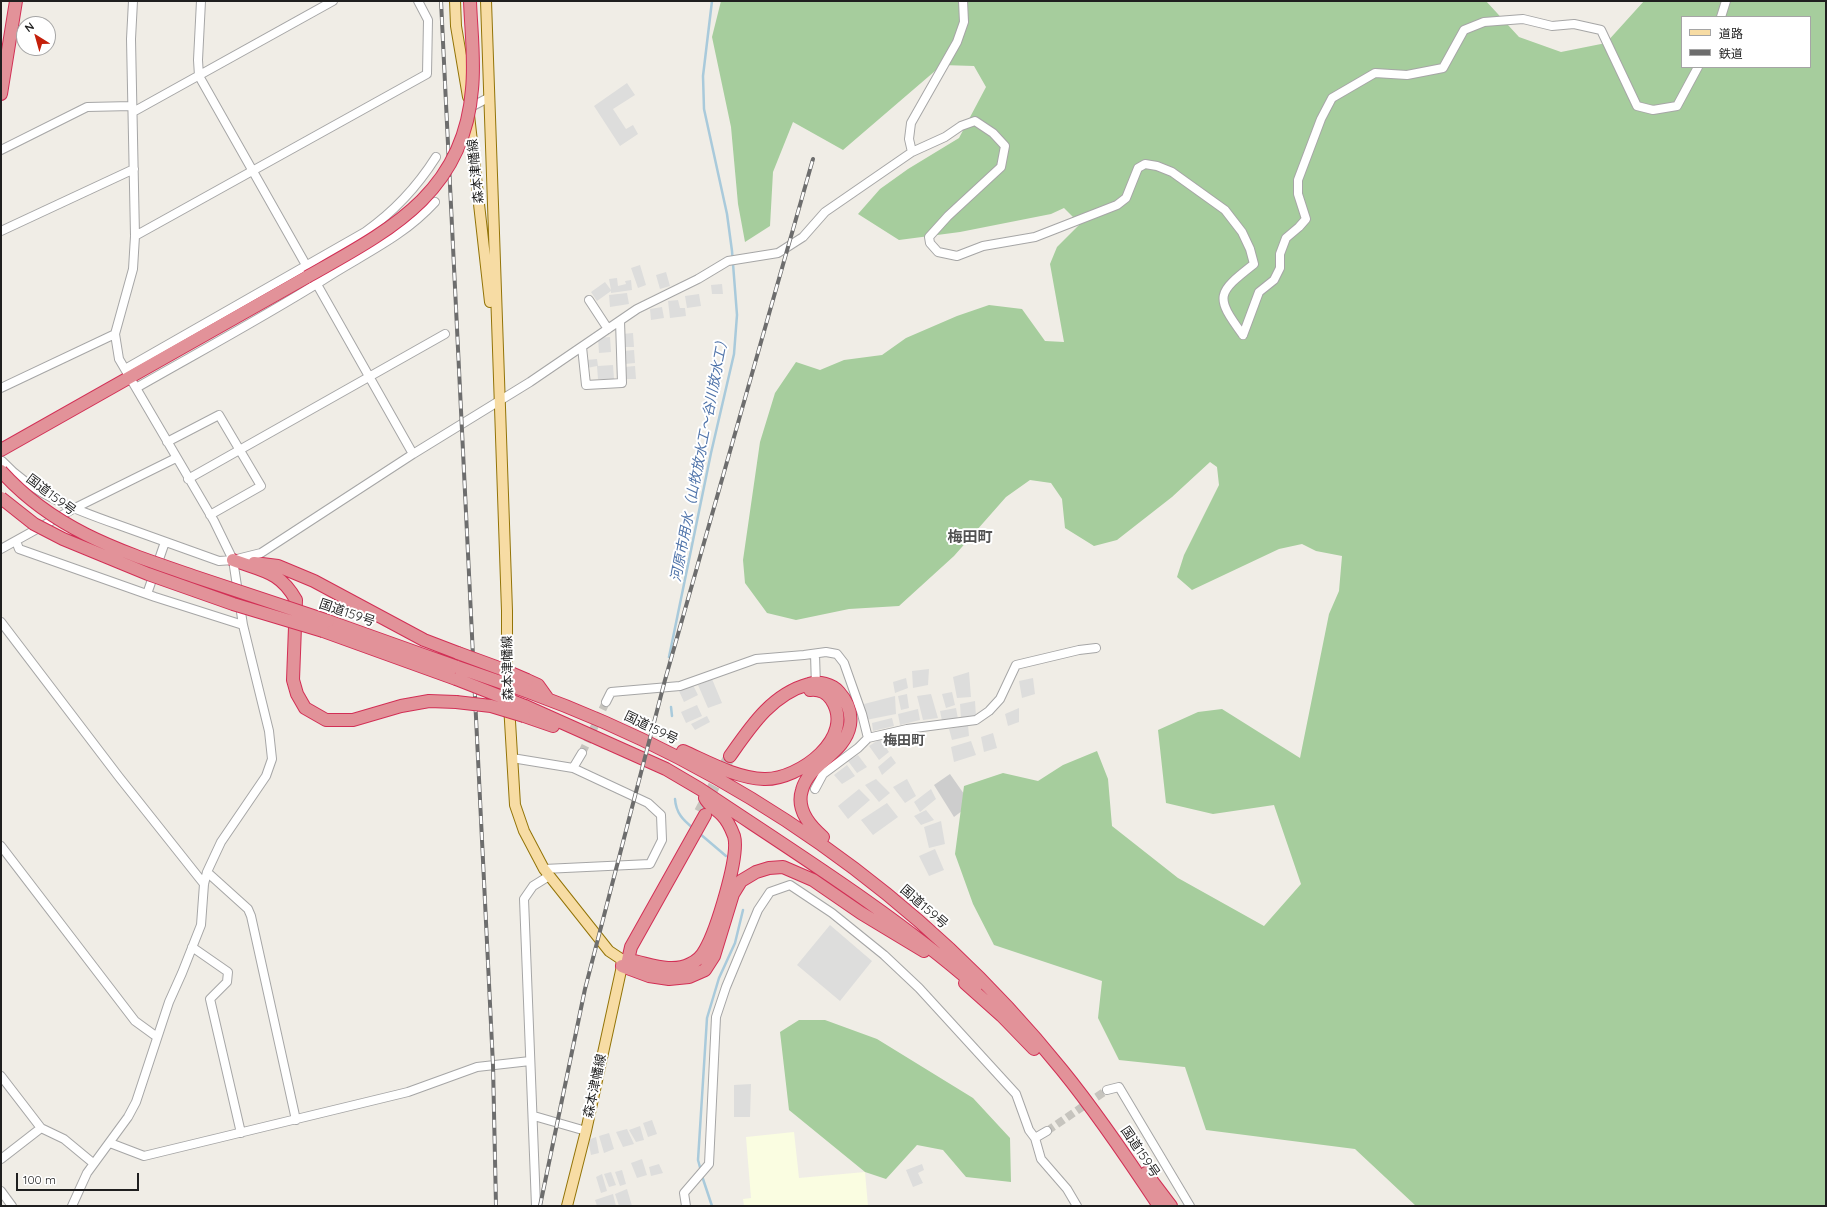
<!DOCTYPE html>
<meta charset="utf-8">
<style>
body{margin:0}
#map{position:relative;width:1827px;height:1207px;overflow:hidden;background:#f0ede6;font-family:Quicksand,"Noto Sans JP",sans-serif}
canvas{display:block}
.frame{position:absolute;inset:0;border:2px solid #1f1f1f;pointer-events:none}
.legend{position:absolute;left:1681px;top:16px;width:130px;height:52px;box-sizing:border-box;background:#fff;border:1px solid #a5a5a5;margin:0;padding:5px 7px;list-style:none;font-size:12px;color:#1f1f1f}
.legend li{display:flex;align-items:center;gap:8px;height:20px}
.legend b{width:20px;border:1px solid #a5a5a5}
.north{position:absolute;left:16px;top:16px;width:40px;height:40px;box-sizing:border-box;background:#fff;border:1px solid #a5a5a5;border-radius:50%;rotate:323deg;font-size:11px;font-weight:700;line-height:16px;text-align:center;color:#1f1f1f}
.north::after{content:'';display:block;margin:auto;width:14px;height:18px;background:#c41f0b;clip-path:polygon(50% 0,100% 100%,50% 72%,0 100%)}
.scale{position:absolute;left:16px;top:1173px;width:123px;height:18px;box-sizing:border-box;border:2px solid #1f1f1f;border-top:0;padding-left:5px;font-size:12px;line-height:14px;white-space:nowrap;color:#1f1f1f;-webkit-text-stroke:3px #fff;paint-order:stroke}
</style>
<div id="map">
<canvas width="1827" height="1207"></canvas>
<div class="frame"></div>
<ul class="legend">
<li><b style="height:5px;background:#f7dca4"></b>道路</li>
<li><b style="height:5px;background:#6d6d6d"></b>鉄道</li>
</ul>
<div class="north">N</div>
<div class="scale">100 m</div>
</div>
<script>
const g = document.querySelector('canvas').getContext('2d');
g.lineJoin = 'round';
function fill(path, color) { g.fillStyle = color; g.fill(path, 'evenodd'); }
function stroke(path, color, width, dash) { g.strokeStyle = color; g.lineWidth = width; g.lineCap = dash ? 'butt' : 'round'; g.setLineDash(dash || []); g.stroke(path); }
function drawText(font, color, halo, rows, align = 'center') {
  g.font = font + ' Quicksand,"Noto Sans JP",sans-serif'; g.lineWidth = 4; g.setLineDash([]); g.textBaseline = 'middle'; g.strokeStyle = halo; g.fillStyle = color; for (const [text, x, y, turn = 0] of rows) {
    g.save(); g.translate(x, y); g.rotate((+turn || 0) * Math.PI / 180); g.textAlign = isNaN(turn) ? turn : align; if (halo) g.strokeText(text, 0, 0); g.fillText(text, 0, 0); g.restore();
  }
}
const residential = new Path2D(`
 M627,83l8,12 -22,14 13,20 7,-4 5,9 -18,12 -26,-40z
 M640,265l6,20 -8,3 -7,-20z
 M666,272l4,14 -10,3 -4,-14z
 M617,278l1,8 8,-2 -1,-3 6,-1 1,10 -21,3v-2l-14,10 -6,-9 14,-10 6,8 -2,-11z
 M722,284l1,10h-11l-1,-9z
 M627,293l2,11 -19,3 -1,-12z
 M699,294l2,12 -14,2 -2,-12z
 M678,300l2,8h5l1,8 -16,2 -2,-17z
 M662,307l2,11 -13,2 -1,-11z
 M633,333l1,14h-11l-1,-13z
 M610,337l1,15 -12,1 -1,-15z
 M634,350l1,13 -10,1 -2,-13z
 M597,359l1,7 15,-1 1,14h-16l-1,-13 -10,2 -1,-8z
 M635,366l1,13h-11l-1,-12z
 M929,669l-1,16 -15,3 -1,-17z
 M969,672l2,25 -14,1 -4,-21z
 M906,678l2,10 -13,5 -2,-11z
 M1033,678l2,16 -13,4 -3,-17z
 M712,679l10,24 -14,5 -10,-23z
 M693,685l5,10 -14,7 -5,-11z
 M952,692l3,13 -9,3 -4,-14z
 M907,694l2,14 -8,2 -3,-14z
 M931,694l7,24 -15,2 -6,-24z
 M895,696l1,18 -30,6 -2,-16z
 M975,701l1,16 -15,2 -1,-15z
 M697,705l5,11 -16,7 -5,-11z
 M956,708l2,11 -16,2 -2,-10z
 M1019,708v14l-11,4 -3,-12z
 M918,709l2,11 -20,5 -2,-11z
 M707,716l3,6 -15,8 -4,-6z
 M892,718l2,8 -21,5 -1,-8z
 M968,725l1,11 -17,4 -3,-11z
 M993,733l4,15 -13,4 -3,-15z
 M880,739l9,13 -10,8 -10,-14z
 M971,741l5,14 -22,7 -3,-15z
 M858,755l9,12 -10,6 -9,-12z
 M891,756l5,7 -14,12 -4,-8z
 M847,765l8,11 -13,8 -8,-9z
 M876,779l14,14 -11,9 -14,-17z
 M907,779l9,17 -11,7 -12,-16z
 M859,789l11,11 -22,19 -10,-13z
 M931,789l5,10 -16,13 -6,-10z
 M887,803l11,14 -25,18 -12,-15z
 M926,810l8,10 -13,5 -7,-9z
 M941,821l4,23 -16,4 -5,-21z
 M935,849l9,21 -15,6 -10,-20z
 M830,925l42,36 -32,40 -43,-36z
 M751,1084l-1,33h-16v-32z
 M652,1120l5,14 -9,3 -5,-14z
 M640,1126l4,14 -8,2 -7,-12z
 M627,1129l7,15 -11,3 -7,-15z
 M609,1133l5,16 -10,4 -5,-17z
 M596,1137l3,16 -8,2 -3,-15z
 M642,1159l5,16 -10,3 -6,-15z
 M659,1164l4,9 -12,3 -2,-9z
 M922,1164l2,6 -6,3 5,10 -10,4 -7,-17z
 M622,1170l4,14 -6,2 -5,-14z
 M611,1172l5,13 -7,2 -5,-13z
 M602,1174l5,17 -6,2 -5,-16z
 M627,1189l5,17h-13l-4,-12z
 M613,1194l3,12h-19l-2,-6z`);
const education = new Path2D(`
 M794,1132l5,46 66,-6 3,34h-124l-1,-7 8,-1 -5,-61z`);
const religious = new Path2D(`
 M950,774l21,30 -17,13 -20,-32z`);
const forest = new Path2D(`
 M721,1h765l33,36 42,15 45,-9 38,-42h182v1205h-410l-61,-57 -149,-19 -21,-63 -66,-7 -21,-42 4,-37 -108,-36 -21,-41 -18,-50 9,-68 39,-13 35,8 25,-16 34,-14 11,28 4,47 66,52 86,48 37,-42 -27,-79 -61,9 -47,-11 -8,-73 40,-18 24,-3 78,49 29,-144 10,-23 3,-35 -26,-5 -14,-7 -23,5 -87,41 -15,-13 7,-22 35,-70 -2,-18 -7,-5 -38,35 -55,43 -23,6 -29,-18 -3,-29 -11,-16 -21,-3 -24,17 -52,59 -55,50 -50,3 -53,11 -29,-7 -22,-30 -2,-23 17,-118 15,-49 21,-31 24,8 24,-10 38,-5 24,-17 51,-22 32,-11 33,4 23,32 19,1 -14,-78 7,-17 23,-23 -16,-16 -13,6 -91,18 -61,8 -41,-26 22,-25 28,-20 51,-31 27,-51 -12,-21 -32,-1 -99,85 -50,-28 -20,50 -3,54 -25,16 -7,-38 -7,-77 -19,-90zM1682,17h128v50h-128z
 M799,1020h26l52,19 96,59 37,40 1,44 -45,-5 -23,-27 -26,-5 -31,34 -21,-7 -76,-62 -9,-78z`);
const stream = new Path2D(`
 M669,657l42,-204 23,-99 3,-39 -5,-64 -5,-37 -23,-105 -1,-33 9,-75
 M671,707l1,9
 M675,799c1,14 8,21 18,29
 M699,833l27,23
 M701,1171l-3,-11 9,-142 12,-40 16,-35 8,-33
 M702,1176l10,30`);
const minorTunnel = new Path2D(`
 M582,753l24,-51
 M1047,1131l60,-41`);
const highwayTunnel = new Path2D(`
 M700,812l30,-56`);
const minor = new Path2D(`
 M201,1l-3,59 1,16 214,378
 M1721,17l5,-16
 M469,108l19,-10
 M133,112l200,-111
 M1,150l86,-43 45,-1
 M912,152l-3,-13 2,-16 46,-81 7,-20 -1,-21
 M1,231l133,-62
 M135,236l292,-162 1,-54 -10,-19
 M589,300l19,29
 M1243,335l16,-43 15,-12 6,-12v-14l6,-16 13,-11 7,-8 -8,-25v-14l23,-61 11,-21 43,-25 32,2 36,-7 21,-38 20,-8 39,-3 29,7 22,-2 27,6 36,76 16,4 24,-4 21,-39
 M582,347l4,38 36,-2 -2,-62
 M125,369l240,-137c30,-21 52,-45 71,-75
 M1,388l114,-54
 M136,388c63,-36 126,-70 187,-108 40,-26 79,-42 112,-78
 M167,442l52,-27 42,71 -51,29
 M2,461c33,36 80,51 125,67 30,11 61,22 92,33l14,-1 28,-7 152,-99 117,-72 107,-73 61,-30 30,-18 50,-8 25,-16 22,-25 87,-60 33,-15 16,-11 14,-5 18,12 12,13 -4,21 -53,49 -19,21 1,6 8,9 19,4 26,-10 52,-9 82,-32 9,-7 12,-30 7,-4 12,2 15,6 53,38 17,22 8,17 4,15c-37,29 -40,32 -11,71
 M188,479l257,-145
 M16,541l3,8 136,48 88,28
 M1,549l72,-40 103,-51
 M147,594l18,-52
 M1,622l118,155 85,107
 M815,654l1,33
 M606,702l5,-10 69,-6 76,-27 48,-4 22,-3 11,2 7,9 18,51 6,24
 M512,758l61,10 75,35 13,12 1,25 -12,24 -106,5
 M573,768l9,-15
 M815,789l8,-15 35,-26 10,-10 39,-9 69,-9 13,-9 11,-12 16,-34 63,-15 17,-2
 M1,846l134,175 22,16
 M207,872l41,37 3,7 45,204
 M192,947l36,25 -1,10 -17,17 31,134
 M1,1076l40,52 23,11 29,24
 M1107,1090l12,-3 71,119
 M534,1116l52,15
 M1035,1138l6,21 26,30 10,17
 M110,1143l34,13 264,-64 69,-25 53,-6
 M1,1159l40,-31
 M1,1191l11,15
 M72,1206l15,-33 41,-56 8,-15 33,-100 13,-29 19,-48 3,-41 3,-12 14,-30 45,-66 6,-17 -3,-28 -26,-106 -10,-65 -19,-39 -95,-162 -4,-25 18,-65 2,-33 -4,-197 2,-38
 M536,1206l-12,-307 9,-13 16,-10
 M686,1206l-2,-13 25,-29 7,-147 10,-30 32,-77 12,-18 20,-7 42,28 52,42 35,33 97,106 13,36 6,8 12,-7`);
const major = new Path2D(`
 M455,1l1,25 12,71
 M486,1l21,610v60l8,134 9,26 20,38 65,82 12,8 7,1
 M469,115l21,187
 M567,1206l19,-75 36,-165 -1,-7`);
const highway = new Path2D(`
 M1,94l15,-93
 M1,450l306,-173
 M233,560c29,11 47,11 63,40l-3,80 4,14 8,14 21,12h27l48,-14 28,-5 27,1
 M254,563l24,3 36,15 110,59 34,13
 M328,621l129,46
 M323,631l133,48
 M527,680l11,5 10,14
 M526,691c210,76 396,205 536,379 35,43 66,89 97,136
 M525,706l141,63 34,20c94,63 191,123 276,197
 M524,716l29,10
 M683,751c25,11 53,27 81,28 35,1 93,-42 67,-80 -5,-7 -12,-10 -21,-9
 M730,756c21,-30 42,-62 79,-72 10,-3 23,0 30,8 9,10 13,20 11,33 -5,29 -41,38 -48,65 -6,19 8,36 21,47
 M705,798c3,7 11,11 17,17 6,6 9,13 12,21 6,20 -18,95 -29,114 -3,6 -8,11 -15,14 -19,10 -42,-1 -62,-4l3,-13 74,-132
 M622,966l27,10 20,3 20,-2 16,-7 9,-14 19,-62 8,-13 15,-9 13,-4 14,-1 30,13 48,33 63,38
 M965,983l37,33 32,33
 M1146,1173l25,33`);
const rail = new Path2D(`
 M441,1l52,1064 3,141
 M540,1206l45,-217 80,-309 148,-521`);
const highwayBridge = new Path2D(`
 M307,277c81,-46 157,-83 165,-188 3,-29 -1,-59 -2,-88
 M1,471c53,59 119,80 192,105 45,15 90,30 135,45
 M1,498l33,26 29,15 85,35 85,30 90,27
 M458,653l41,15 28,12
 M457,667l69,24
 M456,679l69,27
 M456,702l35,4 33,10`);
const streetNames = [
 ["森本津幡線",476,171,-96],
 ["国道159号",51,495,37],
 ["国道159号",347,613,19],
 ["森本津幡線",508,668,-91],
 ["国道159号",651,728,26],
 ["国道159号",924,907,41],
 ["森本津幡線",595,1086,-78],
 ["国道159号",1140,1152,56]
];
const waterNames = [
 ["河原市用水（山牧放水工～谷川放水工）",700,458,-79]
];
const neighbourhoodNames = [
 ["梅田町",904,741]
];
const quarterNames = [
 ["梅田町",970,537]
];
fill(residential, '#dddddc');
fill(education, '#fafde1');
fill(religious, '#cdcdcd');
fill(forest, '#a6cd9d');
stroke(stream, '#a9cadb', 2.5);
stroke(minorTunnel, '#c6c4be', 8, [8, 4]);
stroke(highwayTunnel, '#c6c4be', 12, [12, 6]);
stroke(minor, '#a6a6a6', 10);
stroke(major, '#937408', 12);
stroke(highway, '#d22f55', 14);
stroke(minor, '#fff', 8);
stroke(major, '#f7dca4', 10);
stroke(highway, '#e29299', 12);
stroke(rail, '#6d6d6d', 4);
stroke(rail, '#fff', 2.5, [8]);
stroke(highwayBridge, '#d22f55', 14, []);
stroke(highwayBridge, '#e29299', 12);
drawText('13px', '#1f1f1f', '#fff', streetNames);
drawText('italic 14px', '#5074aa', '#fff', waterNames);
drawText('bold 14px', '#525252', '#fff', neighbourhoodNames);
drawText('bold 15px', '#525252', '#fff', quarterNames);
</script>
